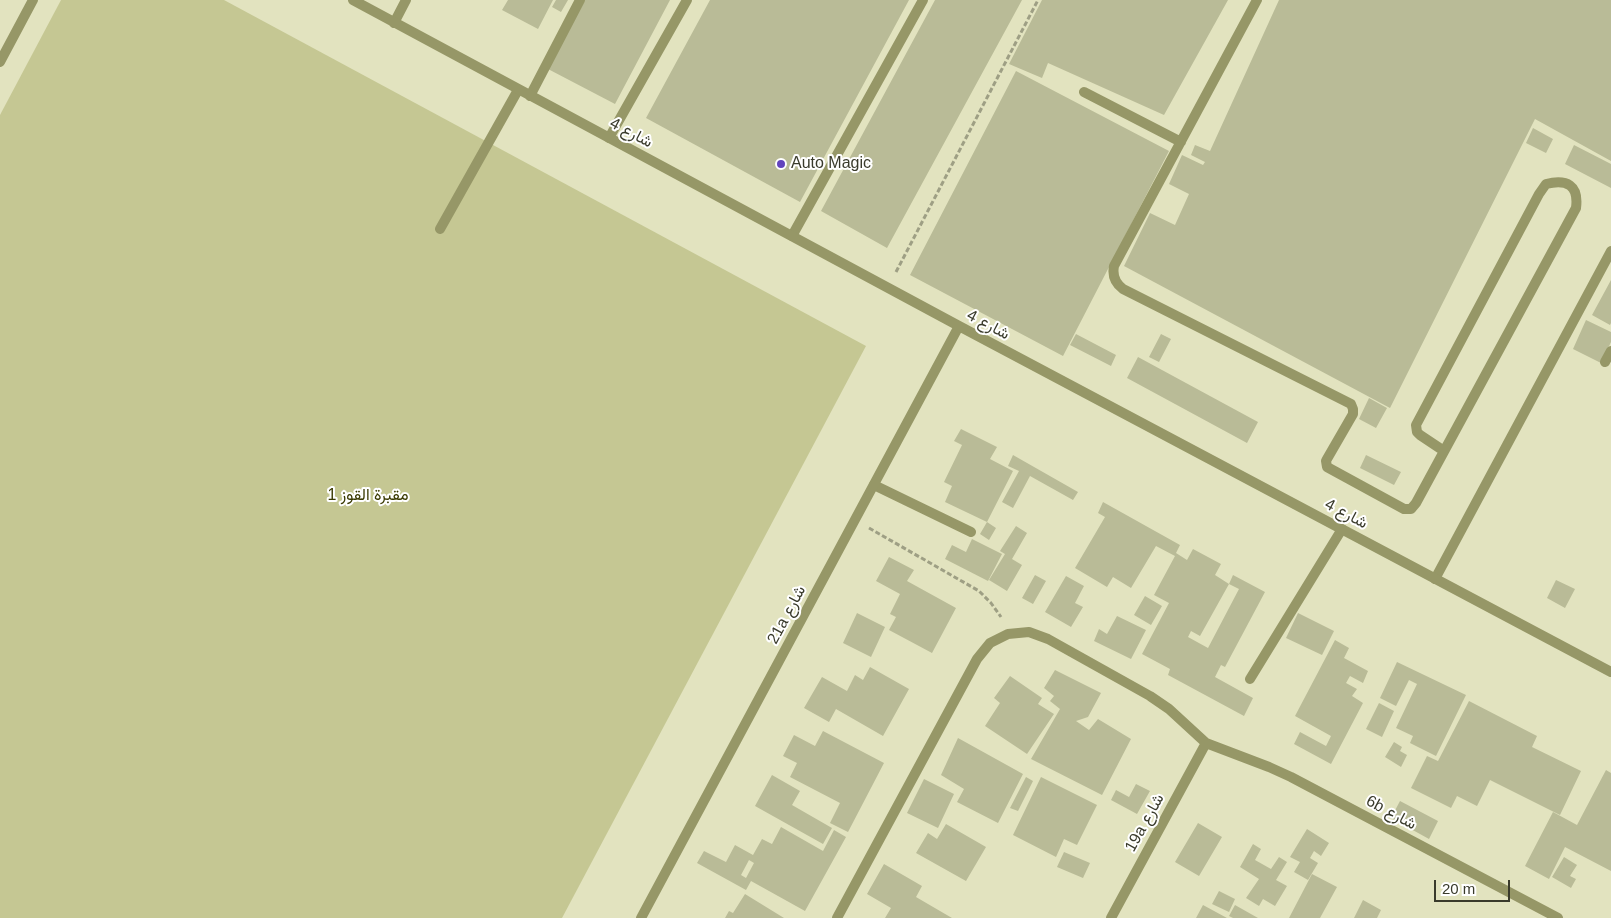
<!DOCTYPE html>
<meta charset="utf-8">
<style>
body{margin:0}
#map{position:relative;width:1611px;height:918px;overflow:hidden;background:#e2e3bf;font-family:Helvetica,sans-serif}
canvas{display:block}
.scale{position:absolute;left:1434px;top:880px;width:76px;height:22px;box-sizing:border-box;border:2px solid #393a2b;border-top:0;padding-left:6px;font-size:15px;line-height:18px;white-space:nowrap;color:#393a2b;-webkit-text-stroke:4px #fff;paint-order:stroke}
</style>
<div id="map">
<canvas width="1611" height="918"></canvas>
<div class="scale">20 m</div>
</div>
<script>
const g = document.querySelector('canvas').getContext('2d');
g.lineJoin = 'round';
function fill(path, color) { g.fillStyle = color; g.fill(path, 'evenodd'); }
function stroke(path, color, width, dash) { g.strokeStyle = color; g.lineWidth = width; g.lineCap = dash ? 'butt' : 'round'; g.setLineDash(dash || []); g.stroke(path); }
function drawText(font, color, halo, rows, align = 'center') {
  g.font = font + ' Helvetica,Vazirmatn,sans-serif'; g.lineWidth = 4; g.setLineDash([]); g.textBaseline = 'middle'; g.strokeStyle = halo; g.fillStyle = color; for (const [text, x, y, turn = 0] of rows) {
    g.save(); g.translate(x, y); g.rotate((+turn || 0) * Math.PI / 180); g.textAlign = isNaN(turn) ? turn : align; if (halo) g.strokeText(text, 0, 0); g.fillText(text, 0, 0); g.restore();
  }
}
const green = new Path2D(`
 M61,0h163l642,346 -304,572h-562v-803z`);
const building = new Path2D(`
 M508,0h45l-15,29 -36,-19z
 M556,0h12l-7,12 -9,-5z
 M585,0h85l-55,104 -67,-35z
 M710,0h199l-109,202 -154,-84z
 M935,0h87l-135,248 -66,-37z
 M1042,0h186l-64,115 -116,-52 -6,15 -33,-14z
 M1279,0h332v161l-76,-42 -145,289 -266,-142 26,-53 25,12 14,-31 -20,-10 13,-29 21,10 2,-3 -14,-7 4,-10 15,6z
 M1016,71l153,80 -106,205 -153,-81z
 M1533,128l20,11 -7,14 -20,-10z
 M1574,145l37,19v24l-46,-24z
 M1611,280v43l-1,2 -18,-10z
 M1586,320l25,12v10l-10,21 -28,-14z
 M1076,334l40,21 -5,11 -41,-21z
 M1161,334l10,5 -12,23 -10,-5z
 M1138,357l120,65 -11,21 -120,-65z
 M1369,398l18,10 -11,20 -17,-9z
 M961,429l36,18 -7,12 23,12 -26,51 -42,-20 7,-16 -8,-4 18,-37 -8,-4z
 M1013,455l65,37 -5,8 -43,-24 -17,32 -11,-6 17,-31 -11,-5z
 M1366,455l35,17 -7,13 -34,-17z
 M1103,502l77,43 -4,8 11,7 6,-11 28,15 -6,11 14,9 -29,52 -9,-5 -3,6 20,11 31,-59 -10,-5 4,-9 32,17 -40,75 -4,-2 -6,12 38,21 -9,18 -76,-41 2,-6 -28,-15 27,-51 -15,-8 21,-39 -19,-10 -25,42 -18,-11 -6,10 -32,-19 30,-51 -7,-4z
 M987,522l9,6 -7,12 -9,-6z
 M1016,526l11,7 -15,26 10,6 -15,26 -18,-11 16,-26 -5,-3z
 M972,539l30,15 -14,27 -43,-22 7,-14 14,7z
 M889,557l25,13 -7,11 49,27 -24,45 -43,-23 7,-13 -6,-3 10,-20 -24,-13z
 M1035,575l11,6 -13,23 -11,-6z
 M1066,576l18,10 -9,17 8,4 -12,20 -26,-15z
 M1556,580l19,9 -10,19 -18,-10z
 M1145,596l17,10 -11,19 -17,-10z
 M857,613l28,14 -14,30 -28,-14z
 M1298,613l36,18 -12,24 -36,-17z
 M1117,616l29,14 -15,29 -37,-18 5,-12 8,5z
 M1335,640l14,8 -5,10 24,13 -5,12 -13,-7 -4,7 11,6 -5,7 11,7 -32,61 -37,-20 6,-12 26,14 5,-10 -36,-20z
 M1397,662l69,33 -30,61 -26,-13 3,-7 -17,-8 21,-44 -8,-4 -13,26 -16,-8z
 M870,667l39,22 -26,47 -47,-27 -7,13 -25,-14 18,-31 25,14 8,-16 8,5z
 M1055,670l46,23 -13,24 -12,4 13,9 9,-11 33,20 -29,56 -71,-36 29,-50 -10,-8 4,-5 -10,-8z
 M1010,676l32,22 -4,6 16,10 -27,40 -42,-28 15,-23 -6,-5z
 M1469,701l68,35 -5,11 49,24 -21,44 -70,-35 -13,26 -20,-10 -6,12 -40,-20 16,-32 11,5z
 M1379,703l15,8 -12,26 -16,-8z
 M823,731l61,32 -36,69 -18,-9 10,-20 -50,-26 7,-14 -14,-7 11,-21 21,11z
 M958,738l65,36 -25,49 -41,-21 7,-13 -23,-14z
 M1394,742l8,5 -2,4 7,4 -6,12 -16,-10z
 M1606,770l5,3v98l-46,-24 -16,32 -24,-13 28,-54 24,13z
 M772,775l28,16 -8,14 40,23 -9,16 -68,-38z
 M1026,777l7,4 -15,30 -8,-3z
 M1041,777l56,28 -20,40 -13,-6 -8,18 -43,-22z
 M924,779l30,15 -16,34 -31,-15z
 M1136,784l14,7 -13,23 -26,-14 5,-10 13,7z
 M1400,801l38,20 -9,18 -38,-21z
 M1198,823l24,14 -23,39 -24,-14z
 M946,824l40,23 -20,34 -50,-28 12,-20 9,6z
 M781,827l42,24 11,-21 12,7 -41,74 -54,-30 -5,9 -49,-27 7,-12 22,11 9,-17 18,10 9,-16 10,5zM749,860l5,3 -8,15 -5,-3z
 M1307,829l22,14 -8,13 -7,-5 -4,7 8,5 -10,17 -14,-8 6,-10 -10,-5z
 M1253,844l8,5 -6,11 16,9 8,-12 8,5 -11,18 11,6 -12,20 -12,-7 -4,7 -13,-8 13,-19 -19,-12z
 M1064,852l26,11 -7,15 -26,-11z
 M1564,857l13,8 -7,11 6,3 -5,9 -19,-11z
 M884,864l38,22 -6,11 36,21h-67l6,-10 -24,-14z
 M1312,874l25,13 -17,31h-31z
 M1219,891l16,8 -6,13 -17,-8z
 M745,894l39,24h-59l4,-7 4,2z
 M1363,900l18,10 -4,8h-23z
 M1203,905l24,13h-31z
 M1235,905l23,13h-25l-4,-2z`);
const path = new Path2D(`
 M896,272l142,-272
 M869,528l110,63 12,12 10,14`);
const service = new Path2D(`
 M1257,0l-143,266c-2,10 1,17 9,23l228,115 2,5v5l-26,45 -1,2 1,6 77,42h7l5,-6 160,-295c3,-23 -9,-29 -30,-24l-7,10 -123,231 1,7 3,3 24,16
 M394,23l12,-23
 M1084,92l97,50
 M530,96l50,-96
 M609,138l78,-138
 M440,229l78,-139
 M792,236l131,-236
 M1605,362l6,-11
 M874,485l97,47
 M1435,579l176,-328
 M1250,679l92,-150`);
const minor = new Path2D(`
 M353,0l606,326 652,346
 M0,62l33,-62
 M641,918l318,-592
 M837,918l140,-259 13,-16 18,-9 21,-2 19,7 102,57 19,13 37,34 63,24 22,10 267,141
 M1111,918l95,-175`);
const markers = [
 [781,164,5,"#6244bd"]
];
const streetNames = [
 ["شارع 4",631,133,28],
 ["شارع 4",988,325,28],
 ["شارع 4",1346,514,28],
 ["21a شارع",787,615,-62],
 ["6b شارع",1391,813,28],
 ["19a شارع",1145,823,-61]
];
const poiNames = [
 ["Auto Magic",791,164]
];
const parkNames = [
 ["مقبرة القوز 1",368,496]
];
fill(green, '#c5c793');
fill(building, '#b9bb97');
stroke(path, '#9e9f84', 3, [5, 2.5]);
stroke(service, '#969767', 10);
stroke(minor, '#969767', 10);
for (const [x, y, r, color] of markers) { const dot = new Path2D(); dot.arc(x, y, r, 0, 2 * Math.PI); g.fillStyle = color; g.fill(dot); stroke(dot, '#fff', 2); }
drawText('16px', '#393a2b', '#fff', streetNames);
drawText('16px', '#393a2b', '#fff', poiNames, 'left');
drawText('16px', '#393901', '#fff', parkNames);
</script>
